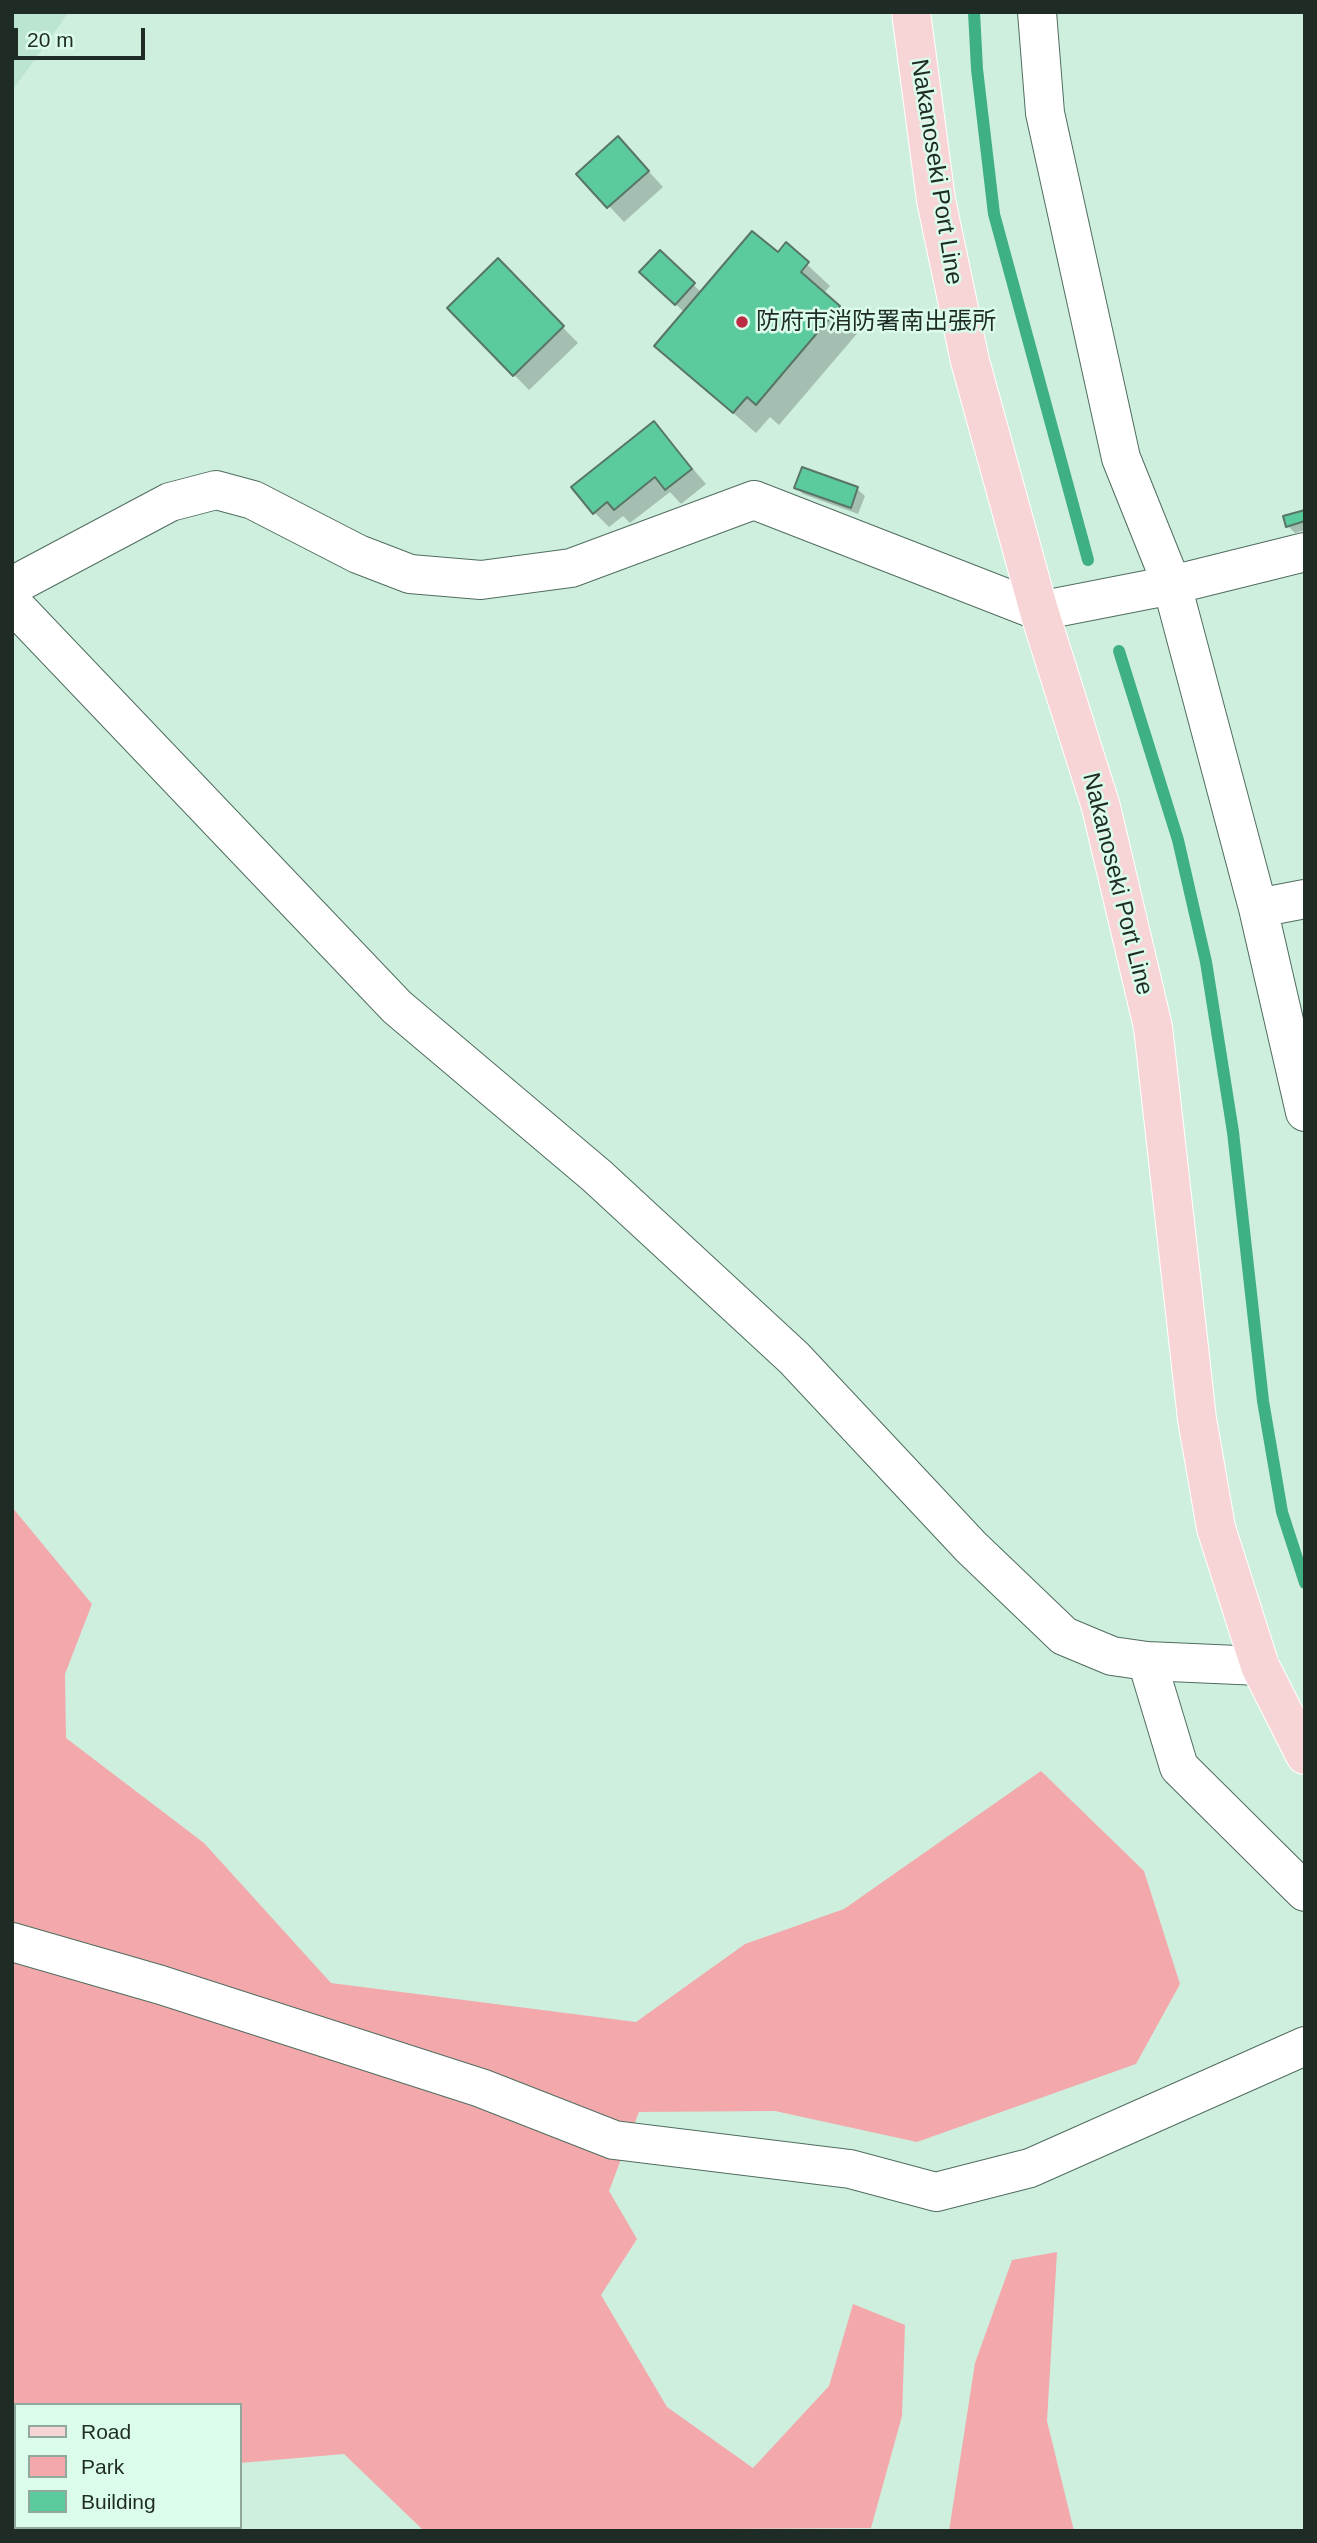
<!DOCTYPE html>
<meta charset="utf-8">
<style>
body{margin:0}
#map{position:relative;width:1317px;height:2543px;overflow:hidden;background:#ceefde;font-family:Helvetica,sans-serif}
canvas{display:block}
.frame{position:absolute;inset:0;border:14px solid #1f2c26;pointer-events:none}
.legend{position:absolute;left:14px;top:2403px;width:228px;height:126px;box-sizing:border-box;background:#dbfceb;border:2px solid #90a99c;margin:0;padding:9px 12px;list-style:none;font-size:21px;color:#1f2c26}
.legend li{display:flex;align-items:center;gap:14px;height:35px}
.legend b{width:35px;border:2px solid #90a99c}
.scale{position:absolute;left:14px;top:28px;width:131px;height:32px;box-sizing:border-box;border:4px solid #1f2c26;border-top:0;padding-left:9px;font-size:21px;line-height:24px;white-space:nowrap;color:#1f2c26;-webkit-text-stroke:5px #dbfceb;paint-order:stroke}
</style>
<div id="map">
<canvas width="1317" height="2543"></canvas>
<div class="frame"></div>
<ul class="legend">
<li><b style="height:9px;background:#f7d5d6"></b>Road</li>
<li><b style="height:19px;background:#f3a9ac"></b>Park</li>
<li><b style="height:19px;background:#5bca9c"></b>Building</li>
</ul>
<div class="scale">20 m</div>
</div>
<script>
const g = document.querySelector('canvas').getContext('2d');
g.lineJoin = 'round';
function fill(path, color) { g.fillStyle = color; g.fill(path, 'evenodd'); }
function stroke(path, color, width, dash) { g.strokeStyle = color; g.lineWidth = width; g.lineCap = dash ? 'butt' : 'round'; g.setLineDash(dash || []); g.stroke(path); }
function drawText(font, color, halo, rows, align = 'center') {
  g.font = font + ' Helvetica,"Noto Sans JP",sans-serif'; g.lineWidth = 5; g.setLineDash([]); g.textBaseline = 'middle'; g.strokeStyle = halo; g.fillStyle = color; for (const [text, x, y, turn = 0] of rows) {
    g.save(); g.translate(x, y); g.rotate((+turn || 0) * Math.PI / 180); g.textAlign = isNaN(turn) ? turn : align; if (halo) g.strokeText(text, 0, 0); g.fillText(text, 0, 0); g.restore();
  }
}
const built = new Path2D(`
 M12,12h57l-57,79z`);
const green = new Path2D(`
 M12,1507l80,97 -27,70 1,64 138,105 127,140 305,39 109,-78 99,-35 197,-138 103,100 36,113 -44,80 -219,78 -142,-31 -136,1 -30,79 28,48 -36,56 66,112 86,61 76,-82 24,-82 52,21 -3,91 -31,112 -447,3 -80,-77 -104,9v-58h-224v41h-4z
 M1057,2252l-10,169 27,110h-125l26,-168 37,-103z`);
const shadow = new Path2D(`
 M618,138l45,49 -39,35 -45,-48z
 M786,245l44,41 -7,8 38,35 -82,96 -9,-8 -14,16 -99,-87 28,-33 -43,-41 18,-19 42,40 76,-39z
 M498,261l80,82 -49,47 -80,-82z
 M654,423l52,61 -25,20 -11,-12 -40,31 -7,-7 -14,11 -15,-15z
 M803,469l54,20 8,7 -7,18 -55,-20 -7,-7z
 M1305,512v18l-10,3 -7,-7z`);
const stream = new Path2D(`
 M974,12l3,57 17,145 94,346
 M1119,651l59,189 28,122 27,170 30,269 19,111 23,71`);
const building = new Path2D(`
 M618,136l31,35 -42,37 -31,-34z
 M752,231l26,21 8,-10 23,20 -8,10 39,34 -84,99 -9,-8 -14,16 -79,-67z
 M660,250l35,33 -20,22 -36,-33z
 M498,258l66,68 -51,50 -66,-68z
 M654,421l38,48 -27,21 -10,-13 -41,33 -7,-8 -14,12 -22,-27z
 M802,467l56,20 -7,21 -57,-20z
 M1305,510v11l-19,6 -3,-11z`);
const minor = new Path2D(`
 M1037,12l8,101 76,345 51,127 86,323 47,204
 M12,586l158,-84 46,-12 37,10 105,54 52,20 71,6 90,-12 183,-68 285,111 133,-26 133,-33
 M12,603l385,404 200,169 197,182 177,189 93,89 48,20 35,5 113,5
 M1258,908l47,-9
 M1147,1661l32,106 126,125
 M12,1942l149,43 320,103 133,52 236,29 86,23 94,-24 275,-122`);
const major = new Path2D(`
 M911,12l25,188 34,161 69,250 62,196 52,220 44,392 19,109 44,138 45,89`);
const markers = [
 [742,322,7,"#bc2b44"]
];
const streetNames = [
 ["Nakanoseki Port Line",936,172,81],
 ["Nakanoseki Port Line",1117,884,76]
];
const poiNames = [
 ["防府市消防署南出張所",756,322]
];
fill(built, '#bce5d1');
fill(green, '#f3a9ac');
fill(shadow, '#0003');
stroke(stream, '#3eb084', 12);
fill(building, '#5bca9c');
stroke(building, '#587567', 2);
stroke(minor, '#506d5f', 40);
stroke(major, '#fff', 40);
stroke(minor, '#fff', 38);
stroke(major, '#f7d5d6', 38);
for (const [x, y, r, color] of markers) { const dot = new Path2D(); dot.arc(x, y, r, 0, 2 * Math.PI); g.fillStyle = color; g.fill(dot); stroke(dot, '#dbfceb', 2.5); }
drawText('24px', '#1f2c26', '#dbfceb', streetNames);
drawText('24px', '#1f2c26', '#dbfceb', poiNames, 'left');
</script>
